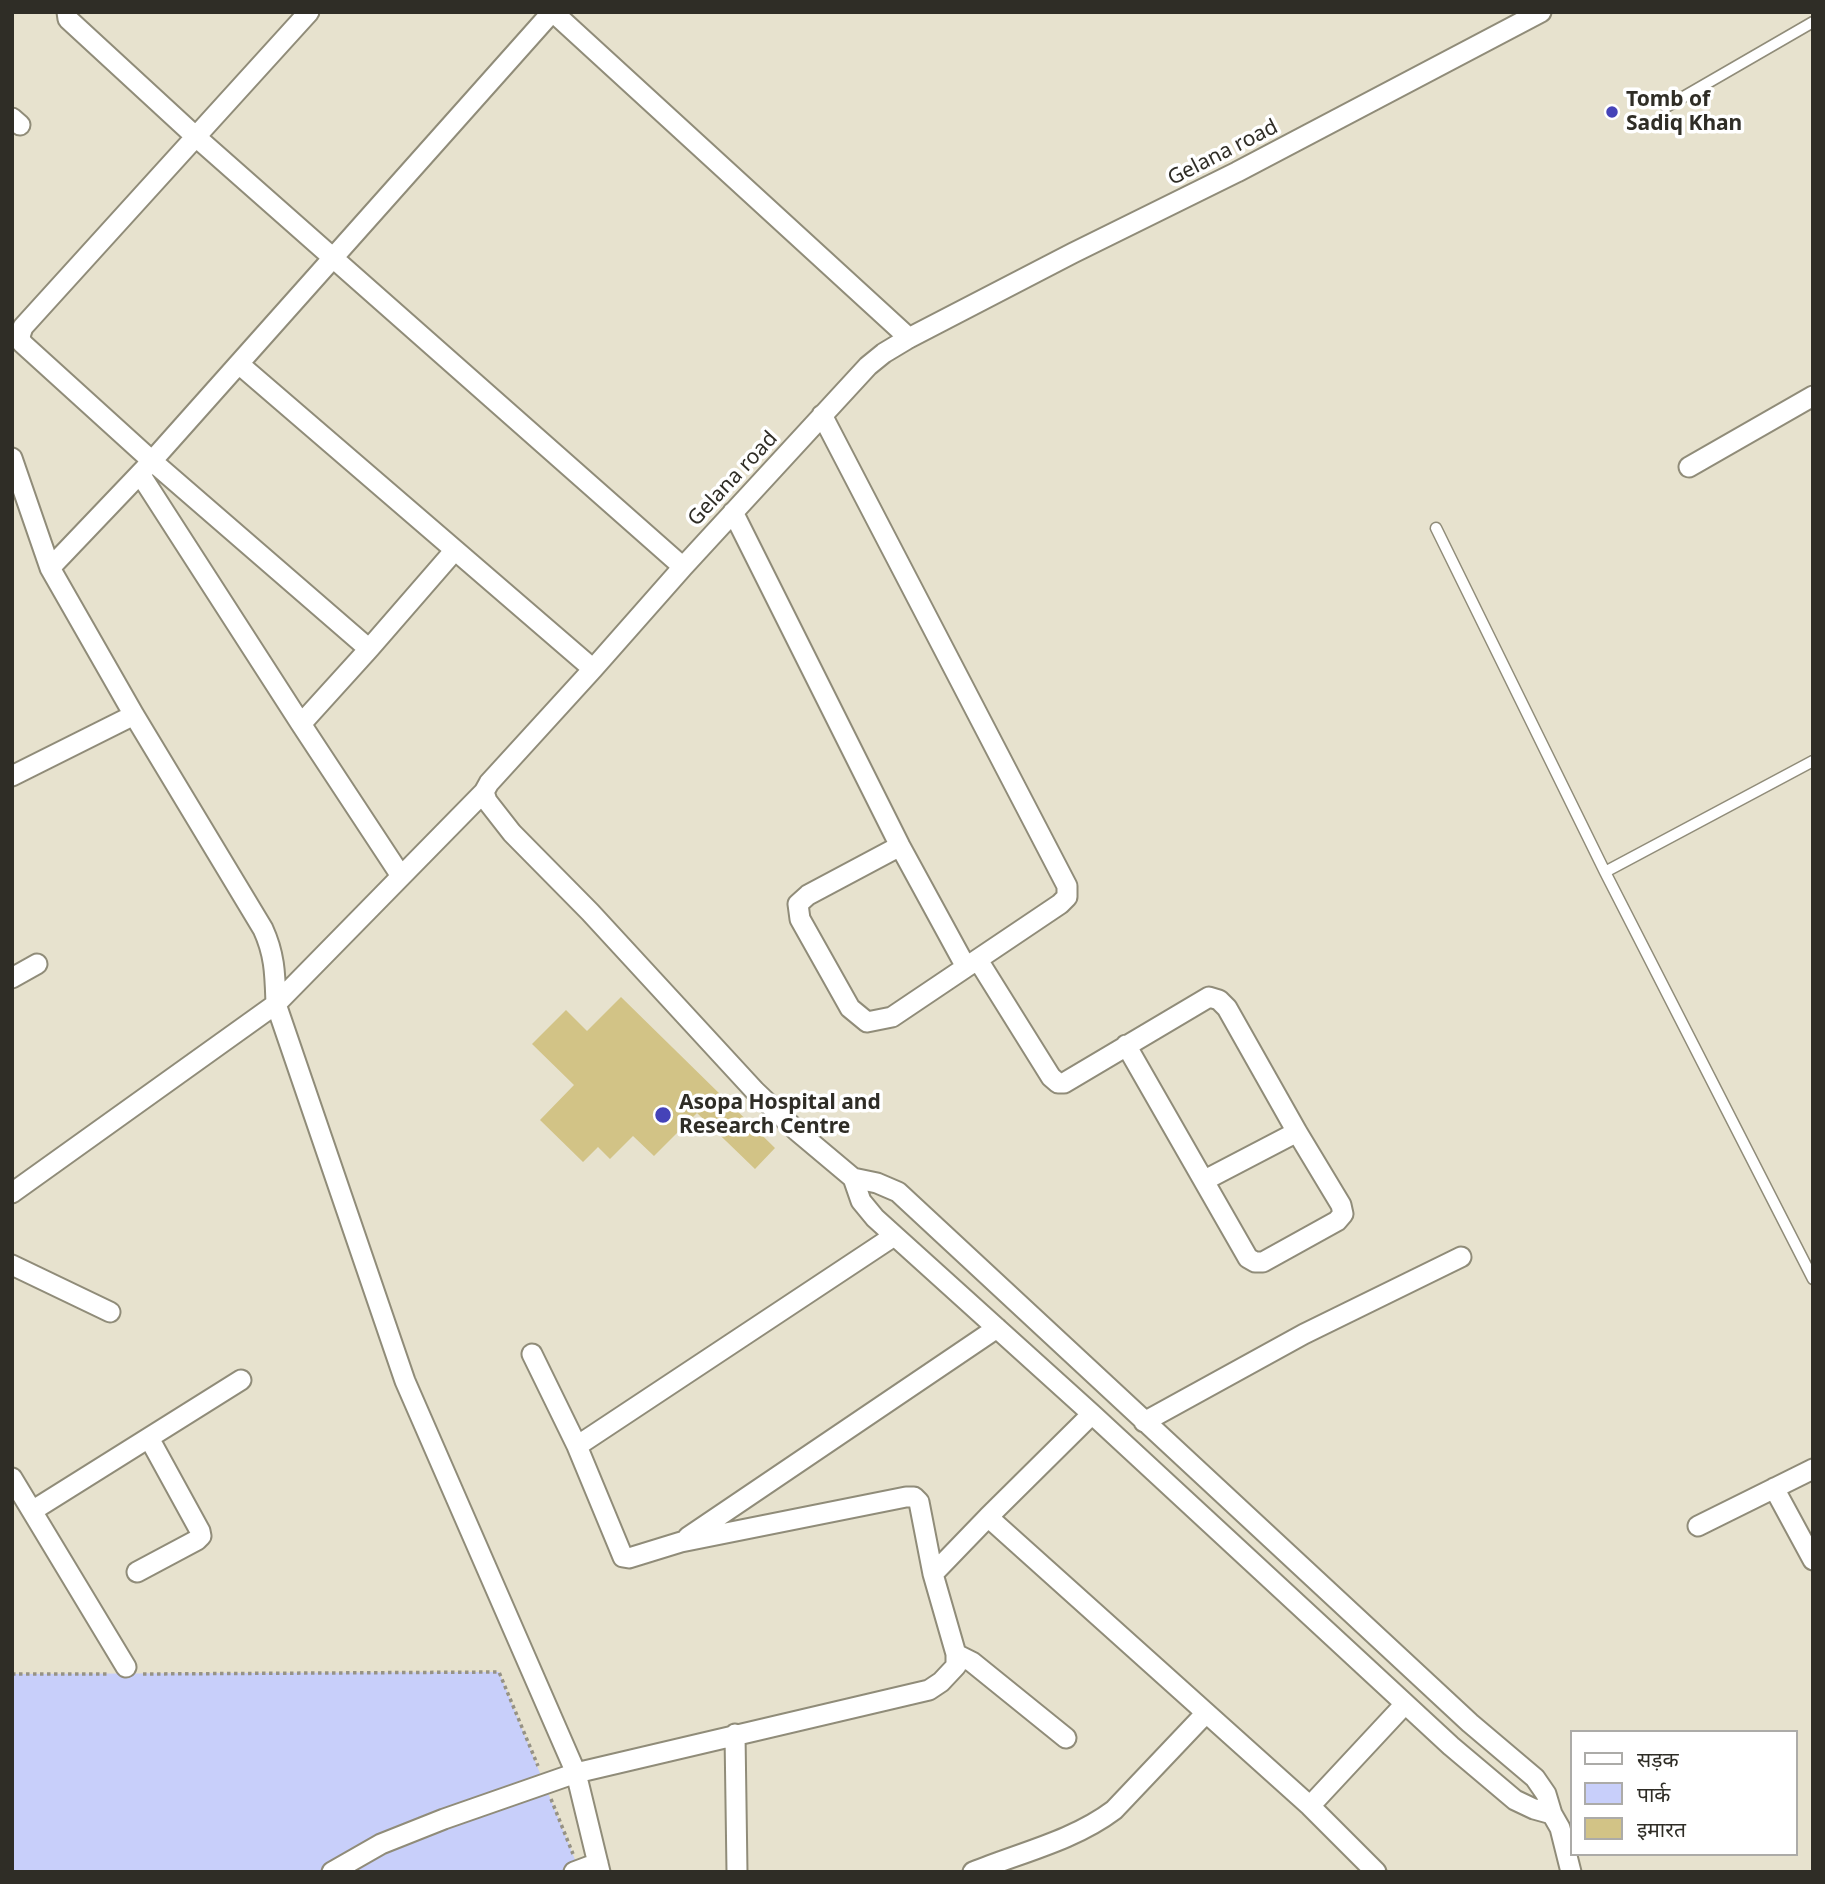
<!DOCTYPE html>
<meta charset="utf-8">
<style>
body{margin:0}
#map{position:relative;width:1825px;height:1884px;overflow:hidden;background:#e7e2ce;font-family:"Noto Sans","Noto Sans Devanagari",sans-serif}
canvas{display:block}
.frame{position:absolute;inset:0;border:14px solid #2f2d26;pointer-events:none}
.legend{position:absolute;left:1570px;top:1730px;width:228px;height:126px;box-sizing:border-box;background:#fff;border:2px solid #acaba8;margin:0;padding:9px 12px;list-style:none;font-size:21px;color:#2f2d26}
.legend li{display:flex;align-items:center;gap:14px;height:35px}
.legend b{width:35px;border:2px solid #acaba8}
</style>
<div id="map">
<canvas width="1825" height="1884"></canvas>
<div class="frame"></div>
<ul class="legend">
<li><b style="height:9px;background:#fff"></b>सड़क</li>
<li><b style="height:19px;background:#c8cffa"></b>पार्क</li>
<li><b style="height:19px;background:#d2c386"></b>इमारत</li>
</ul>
</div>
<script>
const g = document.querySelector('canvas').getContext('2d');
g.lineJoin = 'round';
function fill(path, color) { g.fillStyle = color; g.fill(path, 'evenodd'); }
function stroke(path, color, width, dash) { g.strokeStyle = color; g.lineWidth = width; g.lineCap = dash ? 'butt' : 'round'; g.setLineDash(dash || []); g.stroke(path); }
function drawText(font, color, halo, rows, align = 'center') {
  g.font = font + ' "Noto Sans",sans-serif'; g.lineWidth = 7; g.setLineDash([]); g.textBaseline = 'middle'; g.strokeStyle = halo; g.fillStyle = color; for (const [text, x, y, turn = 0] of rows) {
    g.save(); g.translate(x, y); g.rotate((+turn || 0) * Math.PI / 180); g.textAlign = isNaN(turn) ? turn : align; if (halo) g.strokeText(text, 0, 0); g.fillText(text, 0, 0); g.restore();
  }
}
const green = new Path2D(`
 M499,1672l81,200h-568v-198z`);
const building = new Path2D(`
 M621,997l154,151 -20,21 -58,-56 -43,43 -21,-20 -23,23 -12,-12 -15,15 -43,-42 34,-35 -42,-41 34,-34 21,21z`);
const path = new Path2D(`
 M12,1674h95
 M143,1674l356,-2 39,94
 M551,1799l22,55`);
const service = new Path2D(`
 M1666,107l147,-85
 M1436,528l169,344 208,407
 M1605,872l208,-111`);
const minor = new Path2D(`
 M67,12l1,7 127,117 488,431
 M309,12l-286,315 -3,9 2,7 130,118 217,188
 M553,12l356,326
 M1541,12l-304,160 -164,81 -164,85 -25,15 -16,13 -185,201 -90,102 -104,114 -5,9 3,9 25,32 78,79 165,179 42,40 56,47 8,23 14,17 217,196 359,332 64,54 19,9 18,5
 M12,118l8,7
 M239,364l216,186 -86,99 -68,75
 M822,415l245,471v11l-7,7 -168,113 -25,5 -17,-14 -50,-89 -2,-15 10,-9 92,-49
 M12,458l38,110 84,147 129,214c12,26 12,46 13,75l129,377 171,392 24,99
 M1689,467l124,-71
 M140,474l161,250 100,152
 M733,512l167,334 66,121
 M455,550l138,119
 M50,568l102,-107 400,-449
 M12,776l122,-61
 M978,960l73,117 7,6h6l145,-86 10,3 8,8 70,124 44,73 2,9 -6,7 -74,41h-8l-7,-4 -122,-213
 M12,978l25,-14
 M853,1178l24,5 21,9 572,531 65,55 11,16 6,20 8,14 11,44
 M1205,1180l92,-48
 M12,1193l264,-189 208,-212
 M12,1265l98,47
 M532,1354l45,92 46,111 6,1 52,-16 225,-45h8l5,5 14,72
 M1144,1422l160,-88 157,-77
 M577,1446l317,-210
 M12,1478l114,189
 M1774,1488l39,72
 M32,1511l209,-131
 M988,1517l104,-103
 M1698,1526l115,-57
 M688,1537l309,-209
 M137,1572l60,-32 4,-4 -1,-5 -51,-93
 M956,1654l16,8 94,76
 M735,1734l2,138
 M1310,1806l95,-102
 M332,1872l49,-28 63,-25 132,-46 353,-83 12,-8 15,-16v-12l-23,-80 55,-57 322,289 66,66
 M574,1872l24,-9
 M973,1872c46,-19 100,-31 141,-62l92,-97`);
const markers = [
 [1612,112,7,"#4543b8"],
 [663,1115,9,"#4543b8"]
];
const poiNames = [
 ["Tomb of",1626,100],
 ["Sadiq Khan",1626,124],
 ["Asopa Hospital and",679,1103],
 ["Research Centre",679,1127]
];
const streetNames = [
 ["Gelana road",1223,153,-27],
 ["Gelana road",733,479,-47]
];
fill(green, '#c8cffa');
fill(building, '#d2c386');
stroke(service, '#908c79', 13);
stroke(minor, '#908c79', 23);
stroke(path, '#969284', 3.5, [3.5, 3.5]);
stroke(service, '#fff', 10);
stroke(minor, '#fff', 19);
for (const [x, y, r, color] of markers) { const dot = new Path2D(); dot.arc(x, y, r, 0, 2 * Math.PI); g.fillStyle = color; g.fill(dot); stroke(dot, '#fff', 2.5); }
drawText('bold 21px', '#2f2d26', '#fff', poiNames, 'left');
drawText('21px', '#2f2d26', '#fff', streetNames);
</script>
